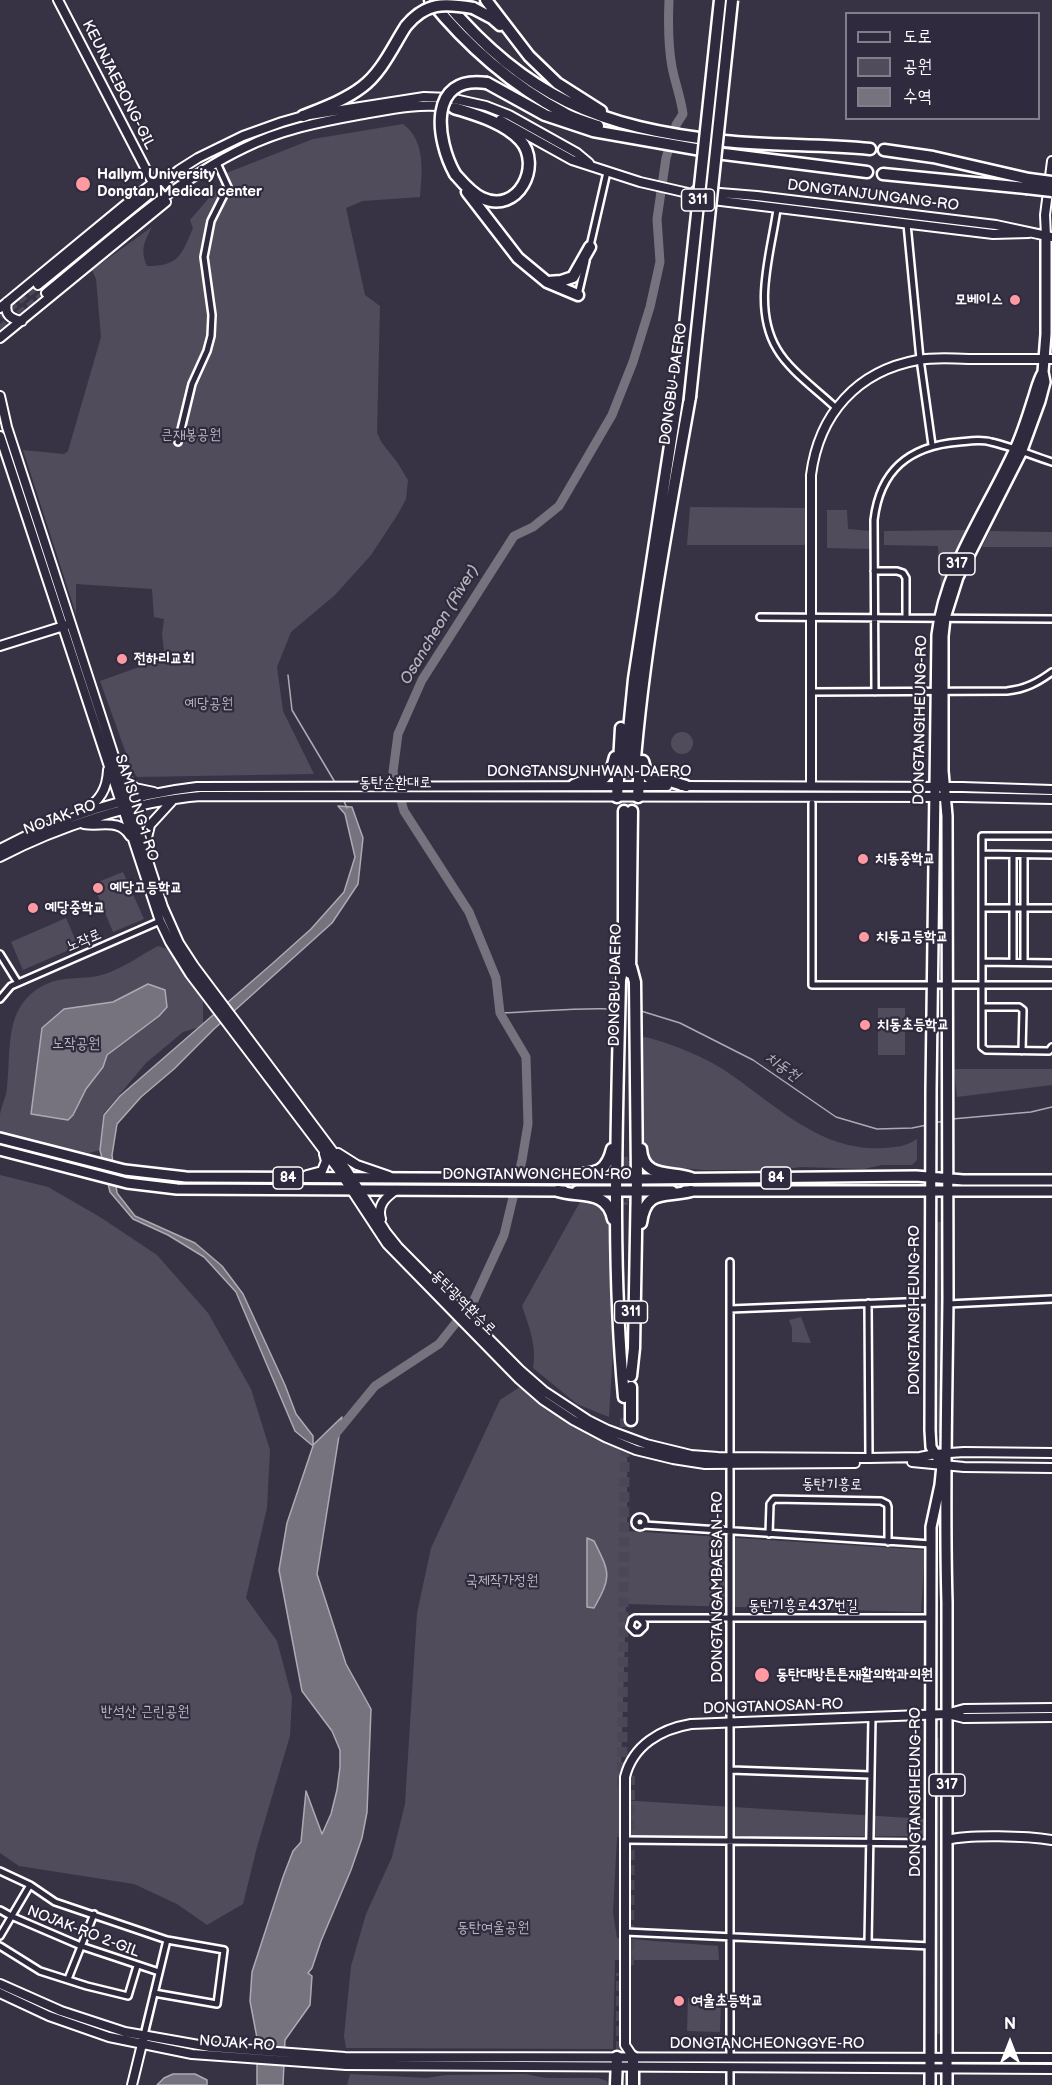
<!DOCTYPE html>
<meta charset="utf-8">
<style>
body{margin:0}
#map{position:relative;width:1052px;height:2085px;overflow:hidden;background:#373345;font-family:"Balsamiq Sans","Poor Story",sans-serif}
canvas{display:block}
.legend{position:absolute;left:845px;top:12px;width:195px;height:108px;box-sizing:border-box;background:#2f2a3d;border:2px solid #827f8b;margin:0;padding:8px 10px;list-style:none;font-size:18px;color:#fff}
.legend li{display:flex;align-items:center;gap:12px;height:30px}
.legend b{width:30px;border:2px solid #827f8b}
.north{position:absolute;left:980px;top:2013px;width:60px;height:60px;-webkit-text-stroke:4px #2f2a3d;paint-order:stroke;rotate:0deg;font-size:16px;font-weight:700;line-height:24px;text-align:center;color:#fff}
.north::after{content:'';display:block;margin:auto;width:21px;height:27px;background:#fff;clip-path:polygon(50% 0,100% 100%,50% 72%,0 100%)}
</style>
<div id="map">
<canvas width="1052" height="2085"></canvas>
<ul class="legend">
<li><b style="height:8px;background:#2f2a3d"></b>도로</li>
<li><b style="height:16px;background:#514c5c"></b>공원</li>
<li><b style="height:16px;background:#76737f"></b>수역</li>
</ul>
<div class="north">N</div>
</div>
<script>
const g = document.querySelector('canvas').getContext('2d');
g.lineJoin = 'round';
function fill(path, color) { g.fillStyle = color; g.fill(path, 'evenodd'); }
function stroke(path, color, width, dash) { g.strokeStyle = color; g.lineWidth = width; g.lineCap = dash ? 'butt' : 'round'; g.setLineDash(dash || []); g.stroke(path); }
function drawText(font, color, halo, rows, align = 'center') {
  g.font = font + ' "Balsamiq Sans","Poor Story",sans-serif'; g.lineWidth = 4.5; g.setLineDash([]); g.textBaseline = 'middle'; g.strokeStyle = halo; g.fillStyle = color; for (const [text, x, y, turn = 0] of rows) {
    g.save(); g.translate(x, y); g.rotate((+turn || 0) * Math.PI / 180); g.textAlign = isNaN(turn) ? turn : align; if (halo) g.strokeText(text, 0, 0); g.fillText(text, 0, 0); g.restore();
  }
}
const green = new Path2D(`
 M403,124c23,17 19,48 17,73l-57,4 -17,7 19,87 15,11 -3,127 5,10 15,19 11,18 -2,19 -8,15 -27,41 -36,40 -44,37 -14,35 6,44 31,63 -177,3 -5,-7 -32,-89 39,-14 25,-17 -2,-16 2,-15 -10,-2 -2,-28 -76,-5v30l-53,-164 41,4 4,-3 33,-114 -5,-58 -4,-9 60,-43c-8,15 -12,23 -5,39 32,0 34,-10 46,-38l-3,-8 31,-36 -2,-8 94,-37z
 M690,507l119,1 1,37h-123z
 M827,510h20l1,19 22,2v18l-43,-1z
 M968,530l-27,57 -3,-41 -54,-1v-14z
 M990,531l62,1v15h-70z
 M671 743a11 11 0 1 1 22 0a11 11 0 1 1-22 0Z
 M123,872l21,47 -31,13 -20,-48z
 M66,918l12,28 -55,24 -12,-28z
 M158,946l9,3 36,51v26l-20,6 -37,31 -43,51 -3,36 -11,3 -85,-16 -4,-4c0,-6 0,-13 0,-18 1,-9 6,-17 7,-27 5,-41 -5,-86 44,-106 18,-6 37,-2 54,-8 18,-6 36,-19 53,-28z
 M878,1008h27v47h-27z
 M640,1036c23,4 62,20 81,32 51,33 97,84 162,80 15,-1 21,-1 34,-9v21l-5,5h-30l-18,4 -63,-2 -24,3h-74l-43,-4 -15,-11 -4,-21z
 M954,1069h98v16l-95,12z
 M0,1175l48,12 52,30 57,38 51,58 43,76 19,61 -3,58 -21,90 31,43 15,56 -2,39 -33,111 -14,57 -36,21 -30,-21 -43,-20 -115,-18 -19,-13z
 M580,1202l18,1 7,8 4,11 4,127 -4,68 -32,-13 -44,-36c4,-21 -4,-42 -11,-62z
 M936,1222h5l2,208 -2,4 -5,-2 1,-40 -4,-41v-127z
 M801,1317l10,26 -19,-1v-14l-3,-8z
 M520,1387l38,27 69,36v81l298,19 -4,62 -295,-8 -6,196 306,19v17l-309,1 -4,76 4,25 101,8 1,14h-104l-2,89 -267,-1 -2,-12 7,-70 15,-52 26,-57 13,-53 12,-191 14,-65 69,-148z
 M933,1738h6l1,296h-6z
 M688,1998l33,1 -1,33 -33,-1z
 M350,2074l77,4 18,-3 80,-1 21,4h52l9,3 1,4h-261z`);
const water = new Path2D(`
 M338,806l14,1 11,31 -5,46 -26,39 -118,106 -40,40 -33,28 -24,27 -5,31 5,38 18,23 60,27 27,23 21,28 42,91 11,29 17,22v9l29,-28 -25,157 29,90 25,45 -4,103 -5,26 -11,32 -30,71 -9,27 -4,5 4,3 -2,29 -25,35 -2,45h-26v-47l-7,-37 2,-29 31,-95 10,-26 8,-9 5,-51 16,43 9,-20 6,-24 3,-23v-17l-8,-19 -30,-40 -23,-121 8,-47 26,-77 -18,-15 -59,-139 -32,-35 -36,-22 -35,-16 -23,-27 -10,-42 4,-35 16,-19 153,-133 38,-34 33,-37 11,-35 -10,-43z
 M148,984l17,6 2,17 -8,9 -52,39 -4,12 -17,22 -13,26 -5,5 -37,-6 11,-86 22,-19 49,-7z
 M587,1538l7,3c16,32 18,35 0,67l-7,-1z
 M173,2074h22l12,6v5h-50l7,-7z`);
const stream = new Path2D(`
 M288,675l4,35 44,74
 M343,799l4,9
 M641,1011l39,12 73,37 83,57 41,12 35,-1 15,-3
 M500,1013c39,-1 77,-6 115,-4
 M952,1119l79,-7 21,-5
 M934,1123l10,-2`);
const river = new Path2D(`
 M333,1437l42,-51 64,-42 35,-44 30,-65 18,-75 6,-36 -2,-67 -26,-44 -4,-35 -27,-66 -65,-101 -11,-39 5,-38 24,-54 92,-144 19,-9 26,-21 53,-91 21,-53 17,-55 10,-45 -3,-43 9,-61 10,-33 7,-11c-2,-16 -8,-31 -11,-47 -4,-22 -4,-44 -3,-67`);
const secondaryTunnel = new Path2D(`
 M0,316l38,-31
 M0,329l46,-36`);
const highwayTunnel = new Path2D(`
 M624,811l1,-41
 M632,811l2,-41
 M623,1157v48
 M631,1201v-43
 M622,1787l3,-369
 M629,1965l1,-189
 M621,2066v-93`);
const street = new Path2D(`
 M777,209c-6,44 -25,98 0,140 12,21 40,41 58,58
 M907,224l13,135 12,86
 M590,246l17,-74
 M578,295l8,-34
 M178,442l14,-58 15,-33 4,-15 1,-21 -8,-58 7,-36 17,-34 -11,-24
 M874,571h23l6,2 3,5v40
 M760,617l292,2
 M810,692l197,-1c18,-2 30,-8 45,-19
 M875,692l-1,-172c6,-50 35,-74 85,-78 11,-1 22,-3 32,0 19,4 42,14 61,20
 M812,803v182h240
 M1052,836h-70v211l4,3 63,1 3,-4
 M982,854l70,1
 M1013,855v107
 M982,908h70
 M0,954l18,29
 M982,962l70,1
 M1024,962v-107
 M0,999l11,-13 7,-3 142,-62
 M982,1007h37l4,3 -1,41
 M730,1262v795
 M868,1303l1,155
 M948,1304l104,-5
 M730,1309l200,-8
 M635 1522a5 5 0 1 1 10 0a5 5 0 1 1-10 0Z
 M644,1525l287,19
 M769,1534l1,-30 4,-5 107,2 6,3 1,3v35
 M639,1618l5,5v4l-5,5h-4l-5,-5 2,-7 3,-2h295
 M731,1770l139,5
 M625,1840l306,3
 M0,1871l30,14 25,17 112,38 57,10 -7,54 -63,-11
 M0,1910l11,6 70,30 78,26
 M625,1932l306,14
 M0,1936l30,-51
 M868,1943l4,-226
 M0,1946l40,25 47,15 41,10 9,-30
 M68,1979l26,-65
 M144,2035l23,-95
 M730,2068v17`);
const secondary = new Path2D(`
 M58,0l95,183
 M500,120l72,40 68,22 48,11 8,5 297,36 36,-1
 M695,191l62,5 239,29 56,12
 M1046,236l-1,-21 7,-54
 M38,285l141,-115 19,-12 45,-22 39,-14 21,-6 121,-19 26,1 36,8 23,9 68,38 12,10
 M46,293c63,-51 125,-110 198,-145 36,-18 75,-26 114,-33 30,-5 60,-12 90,-8
 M7,302c-3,13 4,17 15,19
 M0,308l131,-108 22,-17 14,-7
 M0,338l166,-136
 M0,396l7,31 156,480 16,36 15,23 152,203 40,63 12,15 122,123 24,21 44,29 20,10 38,14 45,11 27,2 151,1 51,-1 15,-3 29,-2 88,1
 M0,436l160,485 10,21 20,32 147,194 50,76 132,135 24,21 30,20 32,17 31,13 37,9 32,5 150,-1
 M0,646l67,-21
 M122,774l13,14 19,4
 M682,786l280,1 90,3
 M811,786v-311c8,-61 46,-104 107,-115 16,-3 35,-2 51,-1 28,0 55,0 83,0
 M84,811c16,-11 23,-21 24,-41
 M84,824c17,3 35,-6 46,12
 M145,846l5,-21 22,-24
 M0,849c57,-31 133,-55 197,-62l470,-1
 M0,857c57,-30 136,-56 201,-61l761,1 90,2
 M338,1153l19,12 32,11
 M307,1175l15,-4 4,-10 -2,-7
 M381,1219c-4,-14 4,-21 15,-29
 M912,1462l52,5 88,1
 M948,1714l16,4 88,-1
 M947,1840c22,-6 81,-4 105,0
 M0,1984l61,27 64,21 85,15 135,10 707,1
 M0,1993l49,23 60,21 83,17 154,11 706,4
 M633,2057l-8,-12v-268c8,-32 36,-48 66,-53l255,-10 18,-5 88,-1
 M132,2085l11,-45`);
const primary = new Path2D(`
 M0,1138l125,32 61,7 456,2 274,-3 47,4h89
 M0,1150l127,33 50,6 387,2
 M577,1191h95
 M685,1191h367
 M930,2085l1,-541v-17l9,-42 2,-20 -11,-18 -1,-17 1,-340 6,-455c8,-68 50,-124 78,-186 7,-15 12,-31 17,-47 4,-11 5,-20 11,-30
 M947,2085v-483c-3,-101 0,-203 1,-304 0,-161 -1,-321 -1,-482l-4,-45v-135l2,-18 13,-41 63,-124 19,-52 5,-19 -2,-10 3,-38v-98`);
const highway = new Path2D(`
 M430,0c36,45 83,86 134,113 10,6 23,9 34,13
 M444,0c81,97 156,128 280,141 48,5 97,3 146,8
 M486,0l43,56 28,27 44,28
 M473,8l19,10 8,7
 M487,83l58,32 48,16 131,23 143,18
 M454,108c22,7 49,14 66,32 23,25 -2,75 -38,58 -11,-5 -19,-15 -27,-24
 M303,116c20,-8 42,-16 59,-29 20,-15 31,-41 44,-61
 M884,150l49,7 96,22
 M883,174l143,14
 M467,192l51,66 29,24 31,13
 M548,282l13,-1 12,-4 17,-30
 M643,761l4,14 5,5 18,1 16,5
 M625,770l9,-91 43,-279
 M634,770c10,-125 34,-249 56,-373
 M574,785l10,-4 20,-3 8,-10 3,-11
 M617,797l4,-69
 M638,797l2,-36
 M624,811v156
 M624,962l-4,18c-3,139 -9,279 4,417
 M630,973l2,-162
 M641,1149c2,30 30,22 50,29
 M560,1178c25,-9 44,4 52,-29
 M558,1191c22,7 49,-2 55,28
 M641,1223c5,-35 24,-25 50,-32
 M631,1376l3,-28 3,-169 -2,-197 -4,-15
 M631,1387v33
 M633,2057v28
 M616,2085l1,-28`);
const highwayBridge = new Path2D(`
 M406,26c20,-24 38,-23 67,-18
 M455,174c-19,-34 -28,-100 32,-91
 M1029,179l23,3
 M1026,188l26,3
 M690,397l42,-397
 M677,400l43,-400`);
const markers = [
 [83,184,8,"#ff9aa2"],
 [1015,300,6,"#ff9aa2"],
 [122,659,6,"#ff9aa2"],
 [863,859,6,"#ff9aa2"],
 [98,888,6,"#ff9aa2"],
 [33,908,6,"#ff9aa2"],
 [864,937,6,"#ff9aa2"],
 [865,1025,6,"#ff9aa2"],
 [762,1675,8,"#ff9aa2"],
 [679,2001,6,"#ff9aa2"]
];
const shields = [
 [698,200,33],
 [957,564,36],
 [288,1178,30],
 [776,1178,30],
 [631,1312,33],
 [947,1785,36]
];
const shieldNames = [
 ["311",698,200],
 ["317",957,564],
 ["84",288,1178],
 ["84",776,1178],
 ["311",631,1312],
 ["317",947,1785]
];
const streetNames = [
 ["KEUNJAEBONG-GIL",118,85,63],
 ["DONGTANJUNGANG-RO",873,196,7],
 ["DONGBU-DAERO",674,384,-82],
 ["DONGTANGIHEUNG-RO",921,720,-89],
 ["DONGTANSUNHWAN-DAERO",589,772],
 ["동탄순환대로",395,783],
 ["SAMSUNG 1-RO",136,808,72],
 ["NOJAK-RO",60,818,-20],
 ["노작로",84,941,-23],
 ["DONGBU-DAERO",616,985,-89],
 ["DONGTANWONCHEON-RO",537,1175],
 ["동탄광역환승로",463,1303,45],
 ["DONGTANGIHEUNG-RO",915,1310,-90],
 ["동탄기흥로",832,1485,1],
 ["DONGTANGAMBAESAN-RO",718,1587,-90],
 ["동탄기흥로437번길",803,1606],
 ["DONGTANOSAN-RO",773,1707,-2],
 ["DONGTANGIHEUNG-RO",916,1792,-90],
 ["NOJAK-RO 2-GIL",83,1932,21],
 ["NOJAK-RO",237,2044,4],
 ["DONGTANCHEONGGYE-RO",767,2044]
];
const poiNames = [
 ["Hallym University",97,175],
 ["Dongtan Medical center",97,192],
 ["모베이스",1003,300,"right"],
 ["전하리교회",134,659],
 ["치동중학교",875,859],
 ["예당고등학교",110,888],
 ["예당중학교",45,908],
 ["치동고등학교",876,937],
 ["치동초등학교",877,1025],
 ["동탄대방튼튼재활의학과의원",776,1675],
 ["여울초등학교",691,2001]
];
const parkNames = [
 ["큰재봉공원",191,435],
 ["예당공원",209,704],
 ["노작공원",76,1044],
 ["국제작가정원",502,1581],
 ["반석산 근린공원",145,1712],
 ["동탄여울공원",493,1928]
];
const waterNames = [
 ["Osancheon (River)",440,625,-59],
 ["치동천",782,1067,35]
];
fill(green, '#514c5c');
fill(water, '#76737f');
stroke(water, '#adabb2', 1.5);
stroke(stream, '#adabb2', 1.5);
stroke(river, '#76737f', 9);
stroke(secondaryTunnel, '#4b4758', 8, [8, 4]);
stroke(highwayTunnel, '#4b4758', 10, [10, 5]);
stroke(street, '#fff', 10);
stroke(secondary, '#fff', 12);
stroke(primary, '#fff', 14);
stroke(highway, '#fff', 15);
stroke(street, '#2f2a3d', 5);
stroke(secondary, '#2f2a3d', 8);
stroke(primary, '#2f2a3d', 9);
stroke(highway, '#2f2a3d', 10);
stroke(highwayBridge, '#fff', 15, []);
stroke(highwayBridge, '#2f2a3d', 10);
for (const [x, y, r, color] of markers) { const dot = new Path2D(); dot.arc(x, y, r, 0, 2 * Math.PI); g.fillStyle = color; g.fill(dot); stroke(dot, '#2f2a3d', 2); }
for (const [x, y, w] of shields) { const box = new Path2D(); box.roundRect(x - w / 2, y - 11, w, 22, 4.5); g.fillStyle = '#2f2a3d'; g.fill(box); stroke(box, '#fff', 1.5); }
drawText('bold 14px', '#fff', null, shieldNames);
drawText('15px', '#fff', '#2f2a3d', streetNames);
drawText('bold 15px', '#fff', '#2f2a3d', poiNames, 'left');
drawText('15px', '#b9b7be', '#2f2a3d', parkNames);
drawText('italic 16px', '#b4b2b9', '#2f2a3d', waterNames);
</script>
